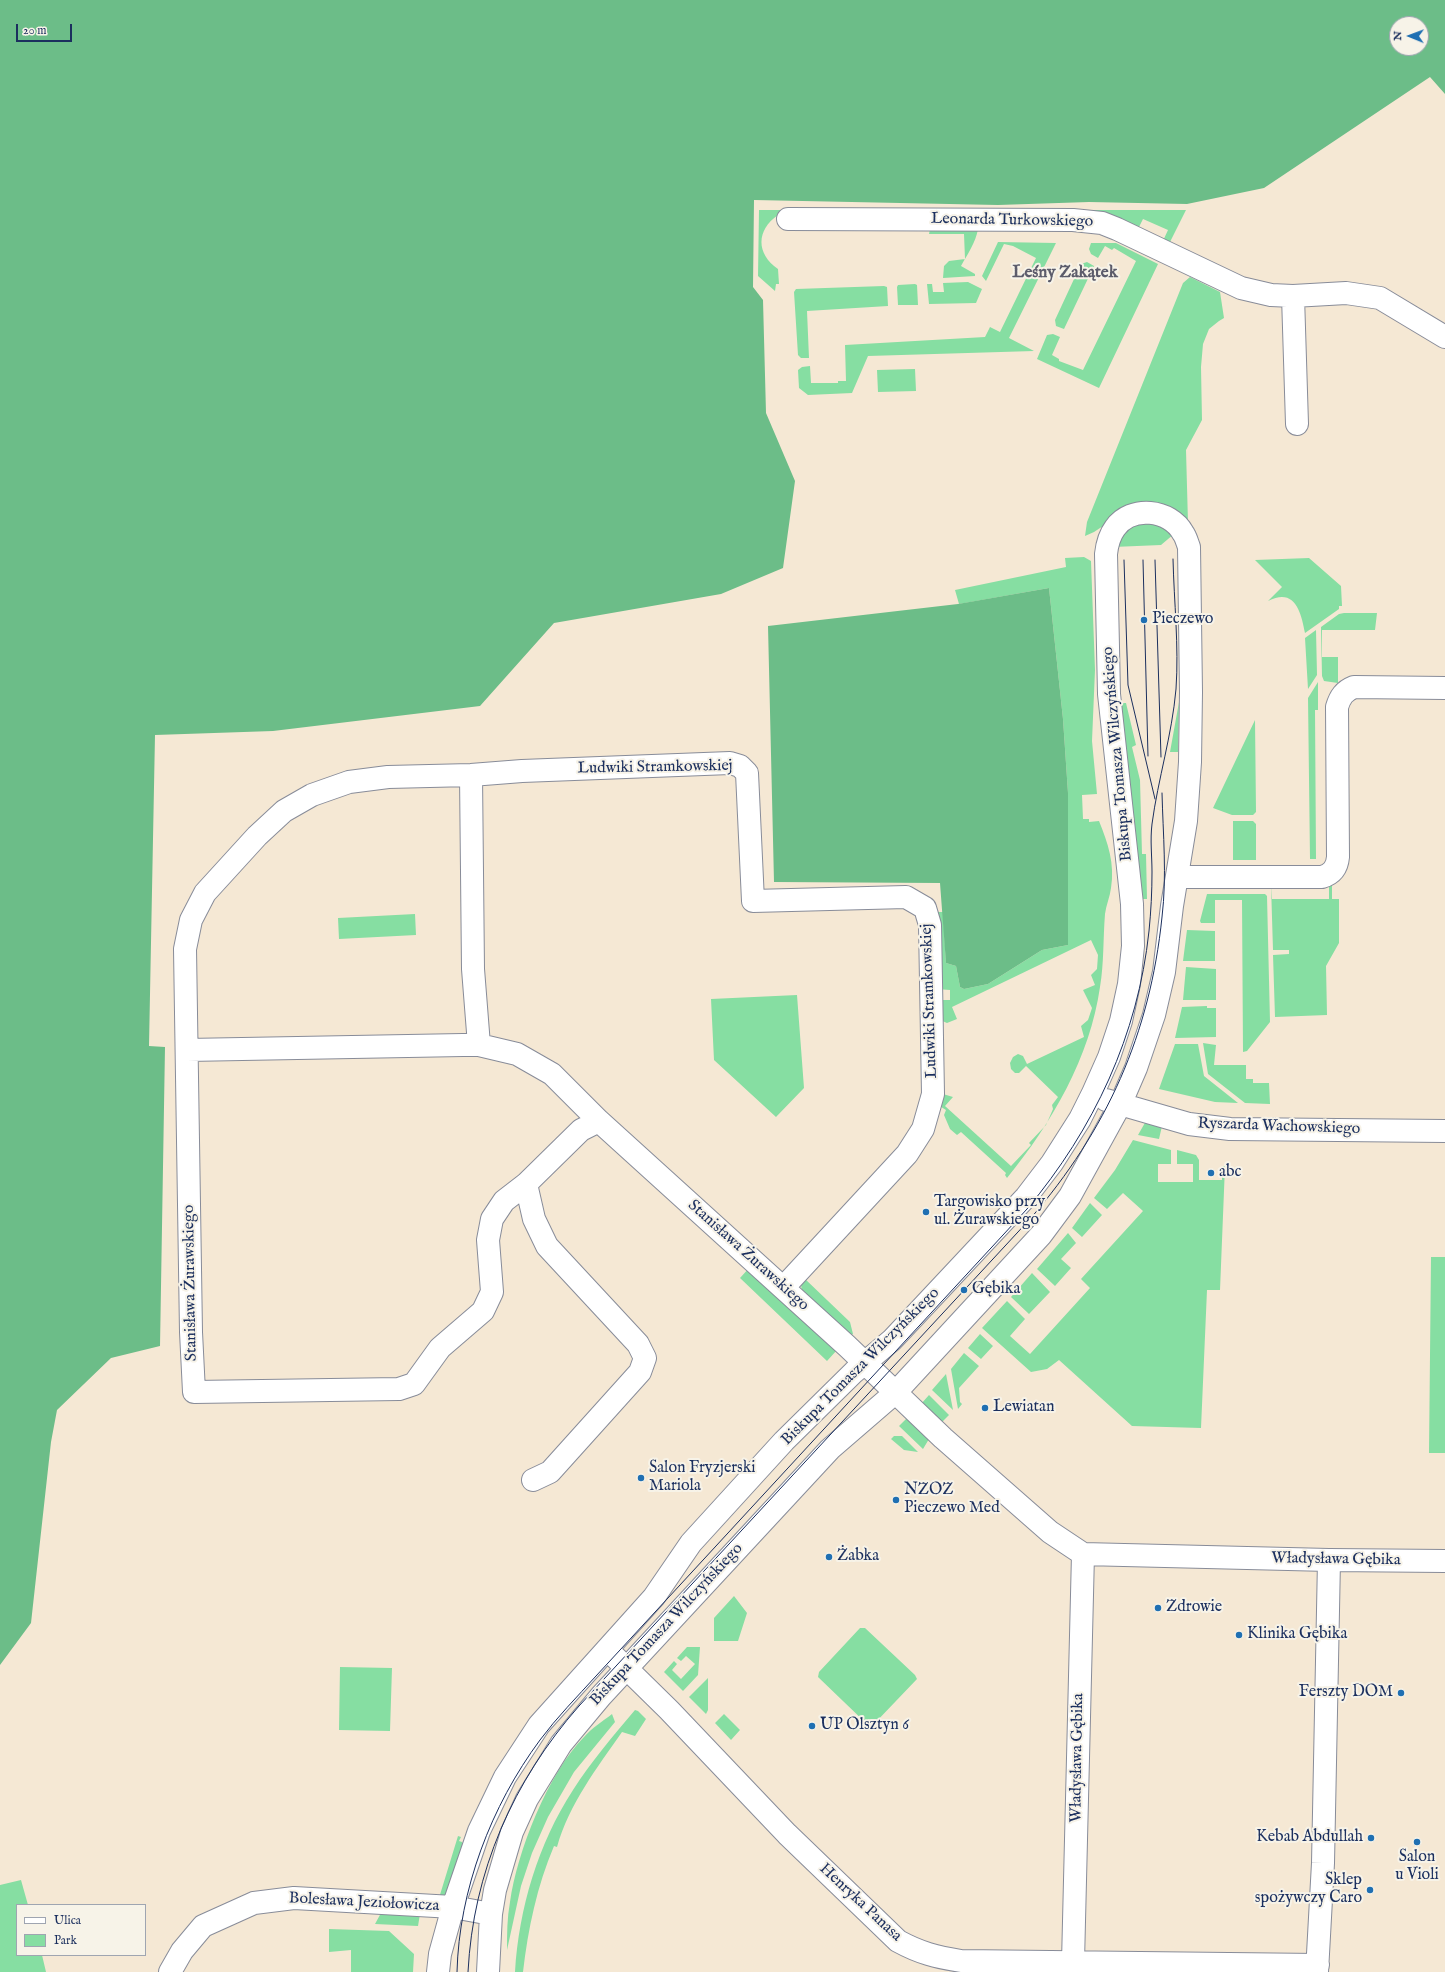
<!DOCTYPE html>
<meta charset="utf-8">
<style>
body{margin:0}
#map{position:relative;width:1445px;height:1972px;overflow:hidden;background:#f5e8d4;font-family:"IM FELL English",serif}
canvas{display:block}
.legend{position:absolute;left:16px;top:1904px;width:130px;height:52px;box-sizing:border-box;background:#f7f3e8;border:1px solid #9fa5b1;margin:0;padding:5px 7px;list-style:none;font-size:12px;color:#1b2f5e}
.legend li{display:flex;align-items:center;gap:8px;height:20px}
.legend b{width:20px;border:1px solid #9fa5b1}
.north{position:absolute;left:1389px;top:16px;width:40px;height:40px;box-sizing:border-box;background:#f7f3e8;border:1px solid #9fa5b1;border-radius:50%;rotate:271deg;font-size:11px;font-weight:700;line-height:16px;text-align:center;color:#1b2f5e}
.north::after{content:'';display:block;margin:auto;width:14px;height:18px;background:#1f6fb2;clip-path:polygon(50% 0,100% 100%,50% 72%,0 100%)}
.scale{position:absolute;left:16px;top:24px;width:56px;height:18px;box-sizing:border-box;border:2px solid #1b2f5e;border-top:0;padding-left:5px;font-size:12px;line-height:14px;white-space:nowrap;color:#1b2f5e;-webkit-text-stroke:3px #f7f3e8;paint-order:stroke}
</style>
<div id="map">
<canvas width="1445" height="1972"></canvas>
<ul class="legend">
<li><b style="height:5px;background:#fff"></b>Ulica</li>
<li><b style="height:11px;background:#86dea2"></b>Park</li>
</ul>
<div class="north">N</div>
<div class="scale">20 m</div>
</div>
<script>
const g = document.querySelector('canvas').getContext('2d');
g.lineJoin = 'round';
function fill(path, color) { g.fillStyle = color; g.fill(path, 'evenodd'); }
function stroke(path, color, width, dash) { g.strokeStyle = color; g.lineWidth = width; g.lineCap = dash ? 'butt' : 'round'; g.setLineDash(dash || []); g.stroke(path); }
function drawText(font, color, halo, rows, align = 'center') {
  g.font = font + ' "IM FELL English",serif'; g.lineWidth = 4; g.setLineDash([]); g.textBaseline = 'middle'; g.strokeStyle = halo; g.fillStyle = color; for (const [text, x, y, turn = 0] of rows) {
    g.save(); g.translate(x, y); g.rotate((+turn || 0) * Math.PI / 180); g.textAlign = isNaN(turn) ? turn : align; if (halo) g.strokeText(text, 0, 0); g.fillText(text, 0, 0); g.restore();
  }
}
const green = new Path2D(`
 M759,210h427l-18,36 -6,-3 6,-13 -25,-11 -6,12 -359,-16c-22,15 -22,39 0,54l1,15h-3l-1,7 -17,-15z
 M930,229h48c-2,13 -11,26 -17,37l14,8v2l-32,2 1,-12 5,-5 16,-2 -1,-25h-35z
 M998,242l58,1 -47,95 25,13 -166,5 -16,37 -44,2 -9,-7 -1,-18 4,-3 8,-1 1,17h27v-2h8l-1,-36 140,-8 5,-10 10,5 36,-74 -23,-12 -9,-2 -18,37 -4,-5z
 M1091,243h25l42,21 -59,124 -62,-29 10,-24 6,-1 7,3 -8,18 7,4v2l24,9 53,-109 -22,-13 -2,2 -7,-4 -7,12 -7,-4 -2,-5z
 M1087,262l7,4 -30,63 -8,-3 -1,-6 26,-56z
 M1190,277l30,15 4,26 -5,3 -10,8 -6,15 -2,23 1,53 -16,30 2,73 -7,-6 -78,9 -9,6 -9,4 2,-14 96,-239z
 M968,282l14,7 -6,14 -47,1 -2,-20h5l1,8h11l-1,-9z
 M915,284l2,1 1,20h-20l-1,-18 1,-2z
 M884,286l3,1 1,19 -81,5 2,47h-8l-3,-3 -4,-63 2,-3z
 M915,369l1,22 -38,1 -1,-22z
 M1151,521l23,13 -13,11 -48,2 14,-20z
 M1084,557l7,4 4,109 -3,71 5,53 -15,1 1,24h6v3l10,-1c9,22 16,43 12,67 -1,9 -5,17 -6,26 -2,25 -1,49 -5,73 -10,70 -48,136 -93,191l-2,-3 1,-2 -45,-41 -4,3 -7,-6 -6,-14 2,-5 -8,-5 5,-11 10,3 -8,9 66,60 20,-21 -2,-2 17,-18 7,-16 -1,-4 6,-8 -32,-31 -7,7h-4l-4,-4 -1,-6 3,-6 5,-3 5,2 4,8 57,-27 -3,-11 7,-6 4,-12 -9,-18 12,-5 -4,-10 6,-6 1,-14 -7,-15 -139,67 5,12 -10,4 -7,-3 -4,-20h14v-10l-14,-1 -1,-77h8l3,51 10,3 4,21 4,2 24,-5 54,-34 26,-5v-152l-5,-74 -14,-131 -90,16 -4,-14 111,-23 -1,-9z
 M1309,558l32,28 1,20h-3v3l-34,24c-4,-21 -10,-46 -37,-32l14,-14 -27,-27z
 M1344,613h33l-2,17h-53v27h16v26l-14,-2 -2,-5 -1,-49 18,-13z
 M1316,630l1,45 -9,14 -3,-51z
 M1318,682v28h-3l1,149h-6l-2,-161z
 M1179,702l-1,50h-8z
 M1118,703h8l10,42 -4,2 8,33 2,74h4l1,45h-10z
 M1255,720l1,92 -3,3h-21l-19,-7z
 M1233,821h20l3,3v36h-23z
 M1271,885l1,14h57v-14h3v14h7v44l-13,23 1,49 -52,2 -2,-62 16,-1v-4h-16z
 M1207,894h58l2,2 3,126 -23,29 -4,1 -1,-152h-27v23h-14l-1,-2z
 M415,914l1,21 -77,4 -1,-21z
 M1187,930l28,1v30h-32z
 M1186,967l30,2v31h-33z
 M797,995l7,93 -28,29 -62,-57 -3,-61z
 M1207,1006v2h9v29l-41,1 7,-31z
 M1203,1043l13,2 -2,20h32v14h7v4h16l1,21 -25,-1 -37,-29z
 M1175,1044h23l6,32 34,27 -23,-1 -56,-13z
 M1146,1121l16,5 -3,13 -21,-4z
 M1133,1140l38,10v14h-13v18h35v-18h-16v-14l19,5 3,5v20h23v-14h3l-5,124h-13l-6,138 -69,-2 -73,-66 -12,9 -16,3 -49,-44 25,-27 18,18 -15,17 20,18 60,-66 -9,-9 62,-68 -20,-18 -16,16 -13,-11 21,-28z
 M1090,1203l12,12 -20,22 -10,-9z
 M1068,1233l8,10 -15,16 10,9 -16,18 -18,-17z
 M1431,1257h14v196h-16z
 M750,1267l87,83 -10,11 -87,-83z
 M1032,1273l18,19 -21,22 -18,-17z
 M804,1278l46,44 3,12 -3,2 -48,-45 -1,-6z
 M980,1334l13,12 -12,13 -13,-11z
 M964,1353l15,13 -20,22 1,14 2,2 -4,5 -7,-40z
 M946,1374l7,36 -21,-20z
 M929,1395l20,20 -8,8 -20,-19z
 M909,1416l20,23 -6,10 -24,-23z
 M894,1436h8l16,16 -14,-2 -13,-11z
 M734,1596l13,17 -9,28h-24v-23z
 M860,1628h5l50,47 2,4 -43,45 -5,2 -51,-49 1,-5z
 M687,1647h13l-2,28 -15,16 -19,-19 10,-11 3,3 -5,6 9,9 14,-15 -9,-8 -5,5 -4,-3z
 M340,1667l52,1 -2,63 -51,-1z
 M708,1678v32l-2,4 -17,-17z
 M635,1710l3,1 8,8 -11,17 -13,-4c-25,36 -53,72 -65,115l-3,-1c-17,40 -26,83 -31,126h-8c4,-64 23,-128 58,-182 18,-28 40,-54 62,-80z
 M612,1714l3,8 -41,50 -26,45 -16,36 -11,33 -14,64c0,-16 0,-32 3,-48 7,-50 38,-129 74,-165 8,-9 19,-16 28,-23z
 M724,1714l16,16 -9,10 -16,-17z
 M458,1836l3,1 -2,4 3,1 4,10 -17,43 -10,3z
 M21,1880l7,25h-11v50h25l4,17h-46v-87z
 M381,1913l39,1 -2,12 -43,-2z
 M329,1929l60,2 25,23 -1,18h-62v-22l-22,2z`);
const forest = new Path2D(`
 M0,0h1445v94l-15,-17 -166,111 -77,16 -98,-2 -91,3 -244,-5 -1,87 10,13 3,113 29,68 -12,87 -62,26 -167,29 -74,83 -207,25 -118,4 -6,311 16,1 -5,299 -49,12 -54,52 -6,32 -20,181 -31,42zM1397,24h24v24h-24z
 M1049,588l14,131 5,74v152l-26,5 -54,34 -24,5 -4,-2 -4,-21 -10,-3 -6,-80 -166,-1 -6,-256 190,-22z`);
const minor = new Path2D(`
 M788,219l285,1 29,3 15,6 124,59 30,7 22,1 53,-3 34,5 65,39
 M1293,296l4,128
 M471,775l2,194 6,76
 M1177,877h145c10,-3 15,-9 16,-20l-1,-150c3,-10 7,-16 17,-20l91,1
 M187,1050l276,-5h16l38,9 35,20 47,47 248,225 96,92 107,94 33,22 246,6 116,1
 M1106,1100l83,24 41,5 215,2
 M599,1121l-18,9 -55,54 -22,17 -12,18 -4,21 4,52 -9,19 -43,37 -26,36 -15,5 -205,3 -3,-60 -6,-383 6,-29 14,-27 52,-57 27,-25 28,-16 37,-13 39,-5 83,-2 51,-4 208,-8 10,3 7,7 6,128 153,-4 19,11 5,17 3,169 -10,35 -16,25 -124,134
 M526,1184l8,35 13,27 91,98 7,14 -5,14 -90,100 -17,8
 M616,1658l53,52 118,124 111,107c22,12 38,16 63,20l357,4
 M1073,1962l10,-408
 M170,1972l12,-21 21,-25 51,-23 40,-5 159,9 38,7
 M438,1972l2,-18 13,-47 26,-76 26,-54 34,-52 115,-128 37,-54 93,-102 70,-69 38,-32 134,-143 26,-34 28,-44 13,-26 16,-36 12,-36 8,-37 4,-38 -1,-42 -23,-210 -3,-140c1,-9 3,-18 9,-26 16,-23 55,-19 68,5 3,4 4,9 6,14l2,145 -1,70 -4,59 -14,85 -8,66 -10,43 -18,53 -16,37 -50,91 -29,39 -145,157 -66,57 -229,247 -40,48 -34,55 -15,33 -17,58 -4,24 -3,58
 M1317,1972l6,-109 6,-303`);
const tram = new Path2D(`
 M1124,560l4,125 27,114
 M1143,560l5,196
 M1155,560l6,197
 M457,1972c2,-82 34,-166 83,-232 17,-23 37,-43 56,-64l431,-467c67,-80 111,-174 122,-278 2,-20 3,-39 3,-59 0,-16 -2,-32 0,-48 6,-45 20,-89 24,-135 3,-43 -2,-87 -3,-130
 M468,1972c5,-100 45,-191 111,-266l451,-487c77,-89 120,-185 132,-302 5,-41 1,-83 0,-124`);
const markers = [
 [1144,620,4,"#1f6fb2"],
 [1211,1173,4,"#1f6fb2"],
 [926,1212,4,"#1f6fb2"],
 [964,1290,4,"#1f6fb2"],
 [985,1408,4,"#1f6fb2"],
 [641,1478,4,"#1f6fb2"],
 [896,1500,4,"#1f6fb2"],
 [829,1557,4,"#1f6fb2"],
 [1158,1608,4,"#1f6fb2"],
 [1239,1635,4,"#1f6fb2"],
 [1401,1693,4,"#1f6fb2"],
 [812,1726,4,"#1f6fb2"],
 [1371,1838,4,"#1f6fb2"],
 [1417,1842,4,"#1f6fb2"],
 [1370,1890,4,"#1f6fb2"]
];
const streetNames = [
 ["Leonarda Turkowskiego",1012,221,1],
 ["Biskupa Tomasza Wilczyńskiego",1118,754,-95],
 ["Ludwiki Stramkowskiej",655,768,-1],
 ["Ludwiki Stramkowskiej",930,1001,-92],
 ["Ryszarda Wachowskiego",1279,1127,2],
 ["Stanisława Żurawskiego",748,1256,42],
 ["Stanisława Żurawskiego",191,1283,-91],
 ["Biskupa Tomasza Wilczyńskiego",861,1367,-45],
 ["Władysława Gębika",1336,1560,1],
 ["Biskupa Tomasza Wilczyńskiego",667,1625,-47],
 ["Władysława Gębika",1078,1758,-89],
 ["Bolesława Jeziołowicza",364,1903,3],
 ["Henryka Panasa",860,1903,43]
];
const poiNames = [
 ["Pieczewo",1152,620],
 ["abc",1219,1173],
 ["Targowisko przy",934,1203],
 ["ul. Żurawskiego",934,1221],
 ["Gębika",972,1290],
 ["Lewiatan",993,1408],
 ["Salon Fryzjerski",649,1469],
 ["Mariola",649,1487],
 ["NZOZ",904,1491],
 ["Pieczewo Med",904,1509],
 ["Żabka",837,1557],
 ["Zdrowie",1166,1608],
 ["Klinika Gębika",1247,1635],
 ["Ferszty DOM",1393,1693,"right"],
 ["UP Olsztyn 6",820,1726],
 ["Kebab Abdullah",1363,1838,"right"],
 ["Salon",1417,1858,"center"],
 ["u Violi",1417,1876,"center"],
 ["Sklep",1362,1881,"right"],
 ["spożywczy Caro",1362,1899,"right"]
];
const neighbourhoodNames = [
 ["Leśny Zakątek",1065,274]
];
fill(green, '#86dea2');
fill(forest, '#6cbd88');
stroke(minor, '#888c99', 24);
stroke(minor, '#fff', 22);
stroke(tram, '#1b2f5e', 1);
for (const [x, y, r, color] of markers) { const dot = new Path2D(); dot.arc(x, y, r, 0, 2 * Math.PI); g.fillStyle = color; g.fill(dot); stroke(dot, '#f7f3e8', 1.5); }
drawText('16px', '#1b2f5e', '#f7f3e8', streetNames);
drawText('16px', '#1b2f5e', '#f7f3e8', poiNames, 'left');
drawText('bold 17px', '#5c5c6b', '#f7f3e8', neighbourhoodNames);
</script>
